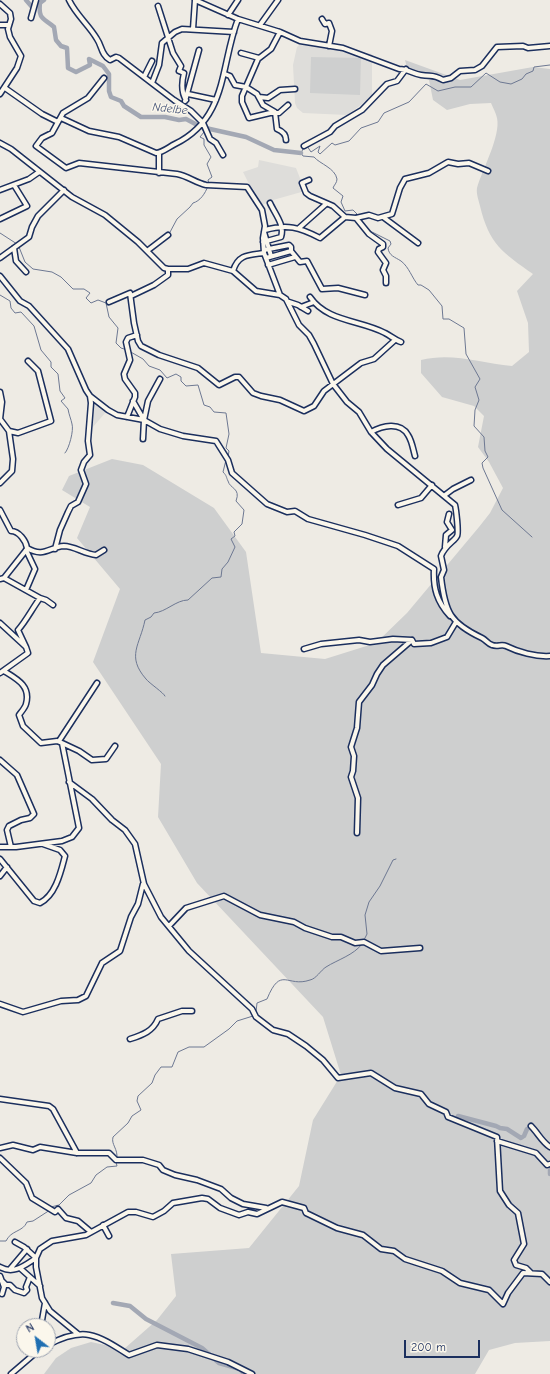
<!DOCTYPE html>
<style>
body{margin:0}
#map{position:relative;width:550px;height:1374px;overflow:hidden;background:#eeebe4;font-family:"Comic Neue",sans-serif}
canvas{display:block}
.north{position:absolute;left:16px;top:1318px;width:40px;height:40px;box-sizing:border-box;background:#fbf7ec;border:1px solid #a1a7b3;border-radius:50%;rotate:329deg;font-size:11px;font-weight:700;line-height:16px;text-align:center;color:#1b2f5e}
.north::after{content:'';display:block;margin:auto;width:14px;height:18px;background:#1f6fb2;clip-path:polygon(50% 0,100% 100%,50% 72%,0 100%)}
.scale{position:absolute;left:404px;top:1340px;width:76px;height:18px;box-sizing:border-box;border:2px solid #1b2f5e;border-top:0;padding-left:5px;font-size:12px;line-height:14px;white-space:nowrap;color:#1b2f5e;-webkit-text-stroke:3px #fbf7ec;paint-order:stroke}
</style>
<div id="map">
<canvas width="550" height="1374"></canvas>
<div class="north">N</div>
<div class="scale">200 m</div>
</div>
<script>
const g = document.querySelector('canvas').getContext('2d');
g.lineJoin = 'round';
function fill(path, color) { g.fillStyle = color; g.fill(path, 'evenodd'); }
function stroke(path, color, width, dash) { g.strokeStyle = color; g.lineWidth = width; g.lineCap = dash ? 'butt' : 'round'; g.setLineDash(dash || []); g.stroke(path); }
function drawText(font, color, halo, rows, align = 'center') {
  g.font = font + ' "Comic Neue",sans-serif'; g.lineWidth = 3; g.setLineDash([]); g.textBaseline = 'middle'; g.strokeStyle = halo; g.fillStyle = color; for (const [text, x, y, turn = 0] of rows) {
    g.save(); g.translate(x, y); g.rotate((+turn || 0) * Math.PI / 180); g.textAlign = isNaN(turn) ? turn : align; if (halo) g.strokeText(text, 0, 0); g.fillText(text, 0, 0); g.restore();
  }
}
const built = new Path2D(`
 M303,42l69,12v43l-25,18 -44,-2 -6,-5 -2,-5 -2,-38 4,-18z
 M259,160l37,8 9,23 -32,9 -13,6 -17,-34 15,-5z
 M92,399l14,13 -14,16 -1,-6z`);
const green = new Path2D(`
 M311,57l50,1 -1,37 -50,-2z
 M405,60l55,20 73,-13 17,2v1272l-35,2 -26,7 -14,24h-431l12,-16 15,-10 20,-6 33,7 33,-29 19,-24 -5,-42 78,-6 50,-62 14,-66 28,-45 -18,-58 -126,-134 -39,-66 3,-53 -68,-102 27,-73 -43,-51 13,-31 -28,-17 7,-14 43,-17 31,6 71,43 32,44 15,101 64,6 51,-16 31,-30 72,-86 11,-14 13,-25 -14,-26 -11,-15 6,-31 -10,-10 -32,-9 -21,-24v-13c31,-8 59,3 91,6l17,-14 -1,-29 -11,-32 16,-17c-30,-21 -44,-30 -53,-68 -1,-5 -4,-12 -3,-18 5,-18 24,-52 20,-70 -1,-5 -4,-10 -6,-15l-21,1 -23,6 -14,-10 -4,-20 -21,-9z`);
const stream = new Path2D(`
 M201,127l3,5 -4,5 4,2v6l7,12 -4,7 5,13 -4,3 1,4
 M307,146l4,6 9,-6 -2,6 2,2 12,-11 3,2 14,-4 12,-13 17,-6 6,-9 25,-11 17,-18 12,7 17,-4h16l15,-14 14,9 11,2 11,-5 4,-5 7,-3 1,-4 16,-2
 M304,147l-3,6 2,3 11,1c6,7 21,11 23,22 0,4 -3,6 -4,9l10,8 -2,6 4,9 8,-1 6,6
 M361,219l4,7
 M368,230l22,11 1,3 -3,4c1,8 7,9 13,13 8,6 11,17 17,24h3l8,5 13,16 1,13h6l15,9 2,26 14,25 -5,8 4,13 -4,10 -1,16 10,11 1,14 3,6 -6,6 1,5 19,42 30,27
 M0,233l17,11
 M169,234l8,-15 13,-12 3,-4c7,-2 12,-9 15,-17
 M19,247l6,15 8,7 19,3 9,5 12,12h11l6,4 -4,5 5,5 7,-3 8,3 3,14 9,11 -2,15 5,5 6,2
 M0,295l10,6 1,7 4,5 6,-1 13,14 7,24 10,12v5l7,7 2,17 5,7 -4,3 7,8c1,6 3,10 4,15 2,6 -3,25 -7,29
 M129,351l14,8 6,7 11,4 7,8 9,-4 5,3v4l5,5 12,-1 6,20 6,2 4,5 12,1 3,21 -3,14 3,3 -1,6
 M165,696c-1,-3 -16,-13 -19,-17 -20,-23 -6,-34 -1,-59l6,-3 3,-4c12,-1 22,-13 34,-13l24,-22 9,-1 1,-8 6,-7 7,-15 -4,-8 4,-3 -1,-4 8,-8 2,-14 -8,-9c5,-13 -6,-12 -8,-20 -2,-4 -1,-5 -5,-9l3,-12
 M364,940l3,-6 -2,-19 4,-13 11,-16 13,-26 3,-1
 M256,1012l1,-9 10,-4c14,-34 20,-11 43,-19 6,-1 11,-10 16,-13 11,-7 28,-12 36,-23
 M117,1159c1,-11 -6,-14 -4,-22l15,-14 4,-7 9,-6 -4,-9 1,-5 14,-13 3,-8 6,-8h11l6,-15 11,-5h15l25,-18 8,-8 16,-5
 M51,1207l8,-2 10,-10 22,-12 5,-8 11,-8 10,-1 -1,-4
 M0,1241h6c5,-11 17,-9 21,-19l6,-1 17,-11`);
const river = new Path2D(`
 M26,0l6,7 3,-1
 M44,0l-4,3c-2,17 4,15 14,24l2,13 5,6 6,2 1,20 8,4 14,-7 -1,-6 14,7 6,8v17l2,6 10,4 3,5 17,11h24l14,3 7,-1 15,8 45,10 28,13 27,3
 M458,1116l38,10 4,2 7,1 14,9 3,-2 3,-7 5,-2 2,2
 M550,1170v4
 M113,1303l17,3 16,13 56,29 17,15 21,6 4,5`);
const minor = new Path2D(`
 M69,0c7,15 20,25 28,39 5,7 4,16 13,21l6,-3 3,1 55,42 17,11 12,12 7,16 6,4 7,12
 M195,0l43,19 42,13 20,9 43,7 56,21c9,0 14,5 22,6 11,2 11,-1 22,5l8,-2 9,-7 15,-1 7,-4 15,-19 26,-1 5,2 22,-2
 M0,4l10,9 1,6 -3,10 2,8 11,19 -4,12 -17,26
 M158,6l15,47 8,13 -2,5 5,2c-2,8 -3,19 2,27
 M228,15l10,-15
 M31,18l5,-18
 M322,19l3,5 4,-1 3,8 -3,15
 M0,25h9
 M260,25l18,-25
 M193,29l2,-29
 M280,32l-9,17 -13,10 -16,37v6l7,16 21,-5h9l9,-8
 M241,53l18,5
 M225,74l5,2 5,9 11,2 11,7 6,11 12,7 2,17c5,2 9,5 9,11
 M144,77l8,-16
 M104,78l-16,20 -25,15 -11,20 -10,5 -6,8 30,22 13,-5 98,11c11,2 19,9 29,11l41,2 15,23 3,16 -2,12 1,15 16,42
 M152,83l7,-18 3,-22 13,-11 7,-3 52,3
 M5,88l37,26 16,8
 M188,94l28,6
 M259,97l9,1 12,-8 15,-1
 M185,101l14,-51
 M61,118l28,13 30,6 37,16c6,0 13,-6 19,-9 53,-26 45,-78 63,-125
 M0,143l11,6 61,48 33,18 33,27 26,26 4,1h20l16,-6 29,8 23,20 24,4 6,4 13,26 10,10 5,9 19,40 14,18 12,10 12,20 16,17 68,56c1,4 4,28 2,31 -2,5 -12,9 -16,20l3,14 -3,7c4,35 9,46 41,61 4,2 6,6 10,7 5,2 10,-1 14,1 12,6 30,11 44,10
 M304,146l26,-14 5,-6 27,-16 25,-26 10,-3 9,-12
 M159,153v20
 M309,180l-7,3 4,10 4,3 23,10 12,11 11,1 13,-3 9,3 14,-4 8,-26 5,-9 24,-6 19,-11 10,2 11,-1 19,8
 M0,190l29,-11 10,-7
 M383,217l35,26
 M356,218l13,16 14,10v3l-4,2 -1,3 8,11 -3,7 3,6v7
 M0,219l27,-13 -13,-21
 M299,228l27,-24
 M265,230c22,-6 34,-3 55,8l25,-21
 M264,232l7,24
 M263,242l18,-5c4,-12 -6,-23 -11,-34
 M14,248l2,13 10,11
 M264,250l25,-5 2,2v4l9,11 7,-1 15,28 16,-1 27,7
 M147,251l21,-16
 M0,258l29,-21 3,-10 6,-11 26,-26
 M266,258l25,-7
 M268,265l27,-8
 M233,271c5,-17 16,-16 31,-18
 M0,276l20,25 9,5 39,43 18,41 4,6 18,14 9,5 27,5 16,9 23,7 33,5 12,19 4,13 35,31 20,8 8,-1 13,8 57,16 33,11 36,23c-1,19 3,33 16,47
 M131,296l23,-11 14,-10v-6
 M310,297c17,25 51,23 75,36 6,3 10,7 16,9
 M109,302l21,-9 4,30 4,18 3,5 18,9 39,13 21,17 16,-8h4l14,16 8,3 19,4 24,11 10,-5 10,-15 37,-28 13,-4 21,-19
 M289,302l9,3 10,6
 M301,307l13,-5
 M0,392l2,10 -2,17
 M133,401l11,19 4,-19 12,-22
 M127,417l8,-20v-4l-10,-14 -1,-5 6,-14 -4,-18 2,-4 9,-3
 M0,419l9,12
 M9,431l9,2 33,-12 -13,-50 -10,-10
 M371,432c11,-6 29,-11 37,3 4,6 5,14 7,21
 M143,439l1,-19
 M0,483l12,-12 1,-12 -4,-28
 M445,495l8,-6 18,-9
 M398,505l23,-7 11,-13
 M0,510l11,21c8,0 15,10 16,17 17,10 22,-1 37,-2 10,0 21,8 32,9l8,-5
 M445,547l1,-12 6,-5 -5,-8 2,-8
 M55,549l5,-19 8,-18 3,-6 7,-4 8,-18 -5,-14 3,-8 6,-7 -2,-14 3,-38 -1,-7
 M26,550l9,19 -9,21
 M4,578l36,20 6,2 7,5
 M0,579l4,-1 23,-29
 M0,623l26,24 2,6 -28,20
 M26,647l-8,-17c8,-9 14,-21 22,-32
 M304,649l17,-5 38,-4 11,2 23,-3 19,1 2,4 17,-1 16,-6 9,-15
 M59,741l38,-58
 M62,743l17,8 13,9 14,-1 9,-13
 M0,760l17,15 17,39 -4,4 -9,2 -12,6 -2,4 4,17
 M69,782l23,17 20,21 13,10 10,14 9,40 17,33 28,34 63,58 4,8 17,13 15,4 18,12 17,14 15,18 33,-5 24,15 26,6 8,10 17,8 2,5 49,20 3,54 9,14 9,8 6,31 -10,16 2,5 10,3 5,5
 M357,833l1,-35 -7,-21 2,-6 1,-15 -3,-9 6,-19 2,-26 13,-17 5,-11 6,-9 29,-25
 M0,847h16l46,-6 10,-4 7,-9 -17,-85 -5,-2 -16,2 -18,-17 -4,-11c2,-3 6,-7 7,-11 5,-18 -9,-25 -22,-33
 M0,859l34,42 6,2c16,-8 21,-32 25,-47l-5,-6 -17,-6
 M0,876l7,-9
 M169,926l17,-18 38,-12 36,19 34,7 11,6 27,9h9l14,6 9,-1 17,9 39,-3
 M0,1004l23,8 38,-11 17,-1 8,-4 16,-33 18,-12 11,-34 7,-13 5,-20
 M130,1039c13,-4 23,-8 28,-20l24,-8h10
 M0,1099l49,7 4,3 24,44
 M531,1126c7,7 11,16 19,21
 M497,1141l39,12 11,12 3,-1
 M0,1148l13,-3 20,5 7,-3 37,6h32l7,7h27l16,5 4,5 12,5 22,5 24,9 10,9 12,6 23,4
 M0,1158l26,25 6,15 23,14 3,-3 8,9 12,3 13,11
 M103,1225l6,11
 M0,1267c14,8 25,-2 36,-9l-12,-11 -9,-5
 M10,1269l17,-20
 M21,1269l19,17
 M0,1276l4,11 -2,7
 M2,1281l4,4h4l5,5 9,3 3,-3 -1,-3 4,-10
 M41,1326l4,-23
 M78,1334l-28,-23 -8,-13 -6,-31v-9l4,-9 12,-8 34,-6 42,-23h8l17,5 11,-6 9,-8 29,-5 6,1 12,9 19,7 9,-3 9,2 25,-12 22,6 2,5 31,15 26,7 18,14 13,2 11,8 37,12 18,12 29,7 14,14 5,-11 15,-20 19,1 8,8
 M48,1345c36,-19 48,-11 81,10l28,-10 31,4 40,13 24,12
 M11,1374l28,-24`);
const waterNames = [
 ["Ndelbe",170,109,6]
];
fill(built, '#deddda');
fill(green, '#cecfcf');
stroke(stream, '#6d7892', 1);
stroke(river, '#a3a8b4', 4.5);
stroke(minor, '#1b2f5e', 7);
stroke(minor, '#fbf7ec', 4);
drawText('italic 12px', '#445378', '#fbf7ec', waterNames);
</script>
